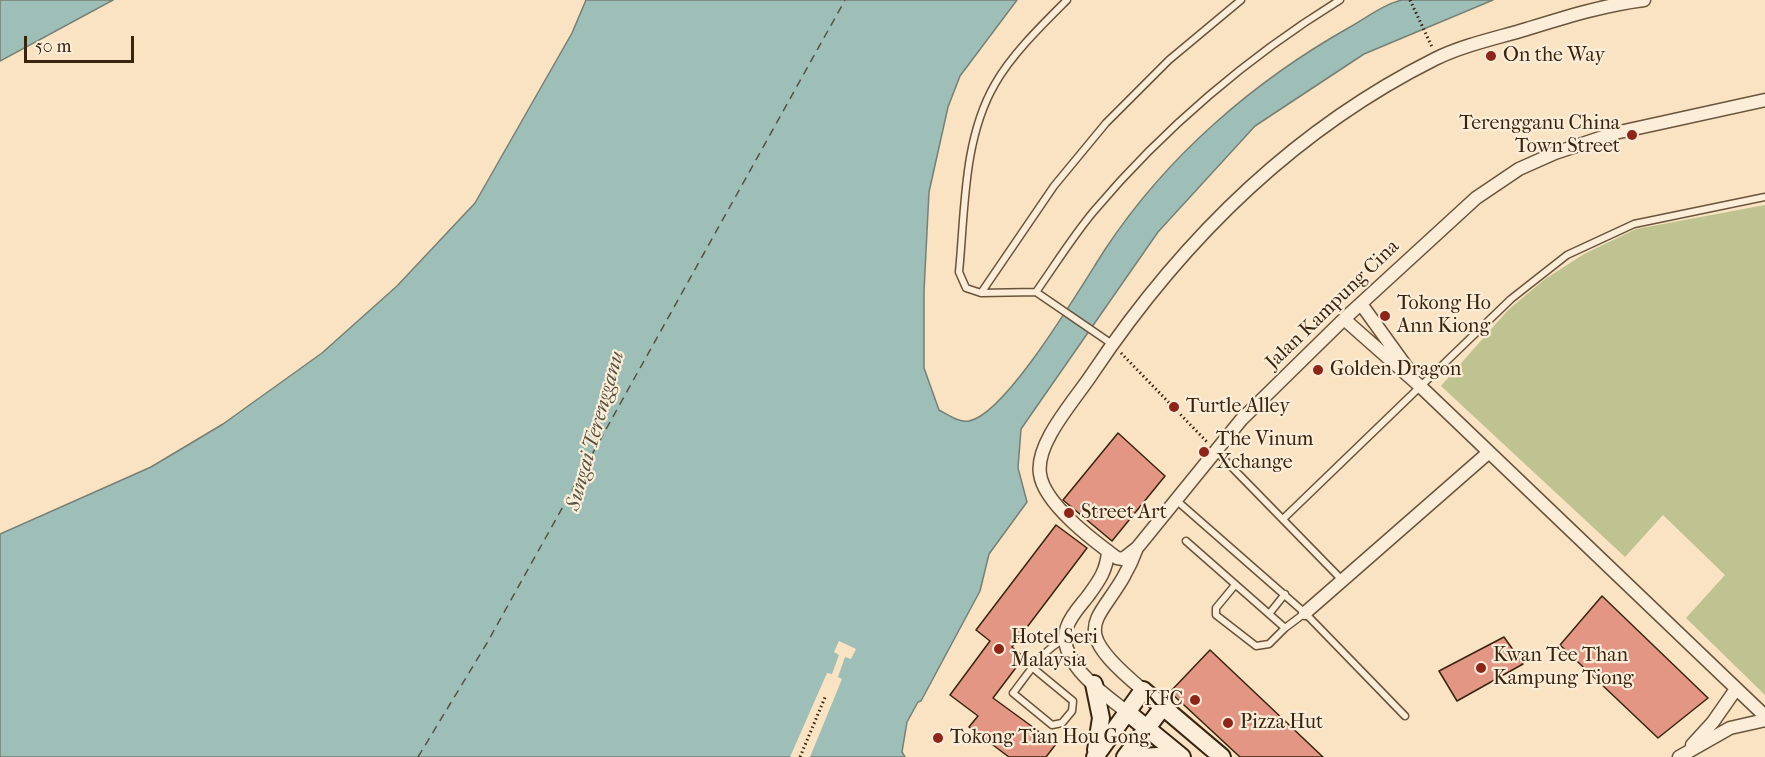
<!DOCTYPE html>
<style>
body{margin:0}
#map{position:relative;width:1765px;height:757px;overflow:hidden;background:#f9e3c3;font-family:"IM FELL French Canon",serif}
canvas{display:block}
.scale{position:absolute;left:24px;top:36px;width:110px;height:27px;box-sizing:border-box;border:3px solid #39240e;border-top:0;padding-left:8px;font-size:18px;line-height:21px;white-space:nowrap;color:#39240e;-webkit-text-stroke:4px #fbedd8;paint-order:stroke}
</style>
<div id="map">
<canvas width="1765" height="757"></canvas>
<div class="scale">50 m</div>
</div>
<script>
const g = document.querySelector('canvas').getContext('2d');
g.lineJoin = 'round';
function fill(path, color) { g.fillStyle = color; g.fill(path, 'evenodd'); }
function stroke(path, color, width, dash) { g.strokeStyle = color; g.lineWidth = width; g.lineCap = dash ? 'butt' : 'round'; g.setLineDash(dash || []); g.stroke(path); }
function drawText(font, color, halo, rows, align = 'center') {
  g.font = font + ' "IM FELL French Canon",serif'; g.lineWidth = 4.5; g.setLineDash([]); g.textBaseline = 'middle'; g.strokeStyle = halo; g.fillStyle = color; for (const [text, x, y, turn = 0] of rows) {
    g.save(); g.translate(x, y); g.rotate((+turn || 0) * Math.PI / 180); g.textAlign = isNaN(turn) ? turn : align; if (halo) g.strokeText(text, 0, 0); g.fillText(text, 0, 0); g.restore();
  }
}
const green = new Path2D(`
 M1765,205v490l-79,-77 39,-43 -62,-60 -38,42 -184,-171 67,-76 37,-31 39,-25 52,-25z`);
const water = new Path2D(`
 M0,0h113l-113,61z
 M586,0h431l-57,76 -12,31 -19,85 -5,99v77l15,42c8,4 20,13 30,11 38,-7 114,-138 137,-173 61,-92 148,-167 244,-221 16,-9 34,-23 52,-27 22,0 67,0 91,0l-129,54 -109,72 -97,106 -137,197 -3,39 9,34 -38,52 -9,37 -59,110 -3,1 -11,20 -5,30 3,5h-905v-223l151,-67 72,-43 99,-71 75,-67 78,-83 97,-170z`);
const pier = new Path2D(`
 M839,641l17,8 -5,10 -6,-2 -7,20 4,2 -32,78h-20l37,-84 5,1 7,-19 -5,-3z`);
const ferry = new Path2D(`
 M418,757l69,-114 358,-643`);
const building = new Path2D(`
 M1118,433l47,43 -53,65 -49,-41z
 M1056,525l31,23 -75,99 12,10 -31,41 63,46 -10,13h-37l-40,-30 9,-11 -28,-21 40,-54 -14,-11z
 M1602,596l106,102 -50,40 -98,-93z
 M1504,637l19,27 -66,37 -18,-30z
 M1210,650l113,107h-83l-70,-65z`);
const path = new Path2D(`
 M1410,0l22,47
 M1121,353l87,90
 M800,757l26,-62`);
const service = new Path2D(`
 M1036,292c19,-27 37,-56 58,-81 69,-82 155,-155 246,-211
 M981,293l-15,-5 -7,-16c6,-61 4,-133 36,-188 17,-30 48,-60 72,-84
 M1112,344l-76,-52 -55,1 73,-107 52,-63 63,-63 72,-60
 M1216,451l126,129
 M1176,500l129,113 100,103
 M1283,519l228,-220 56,-44 67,-31 131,-27
 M1186,541l99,87 20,-15
 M1235,585l-19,23v7l40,31 13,-2 16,-16
 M1269,614l16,-20
 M1033,668l40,33 -1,10 -10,12 -10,2 -39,-32c15,-19 29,-43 52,-54`);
const minor = new Path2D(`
 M1361,304l47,65
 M1344,319l77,68 344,329
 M1137,548l-14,11 -6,-1c-23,-17 -73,-54 -77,-84 -5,-31 35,-74 52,-100 89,-133 199,-243 343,-315 28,-14 62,-21 92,-30 39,-12 77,-24 117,-29
 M1108,551c-1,19 -9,30 -20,45 -7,9 -17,19 -21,31 -12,34 37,67 60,85
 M1305,613l183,-160
 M1143,690c-88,-73 -34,-65 -6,-142l104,-128 103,-101 132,-121 43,-29 36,-16 60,-20 150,-33
 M1692,745l21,-23 23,-33
 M1679,757l51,-29 35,-8`);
const secondary = new Path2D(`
 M1094,684l7,34 -5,32
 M1127,712l55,45
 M1095,757l48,-67 79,67
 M1125,757l38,-50
 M1143,757l28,-2 7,2`);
const markers = [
 [1491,56,6,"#8f2418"],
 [1632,135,6,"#8f2418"],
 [1385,316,6,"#8f2418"],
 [1318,370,6,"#8f2418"],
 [1174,407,6,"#8f2418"],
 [1204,452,6,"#8f2418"],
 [1069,513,6,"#8f2418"],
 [999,649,6,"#8f2418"],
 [1481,668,6,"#8f2418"],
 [1195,700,6,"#8f2418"],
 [1228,723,6,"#8f2418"],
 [938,738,6,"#8f2418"]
];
const poiNames = [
 ["On the Way",1503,56],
 ["Terengganu China",1620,124,"right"],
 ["Town Street",1620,147,"right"],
 ["Tokong Ho",1397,304],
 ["Ann Kiong",1397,327],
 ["Golden Dragon",1330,370],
 ["Turtle Alley",1186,407],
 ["The Vinum",1216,440],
 ["Xchange",1216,463],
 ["Street Art",1081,513],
 ["Hotel Seri",1011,638],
 ["Malaysia",1011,661],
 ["Kwan Tee Than",1493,656],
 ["Kampung Tiong",1493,679],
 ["KFC",1183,700,"right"],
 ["Pizza Hut",1240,723],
 ["Tokong Tian Hou Gong",950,738]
];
const streetNames = [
 ["Jalan Kampung Cina",1333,305,-44]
];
const waterNames = [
 ["Sungai Terengganu",596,431,-74]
];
fill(green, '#bfc392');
fill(water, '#9ebeb8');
stroke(water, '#768074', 1.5);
fill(pier, '#f9e3c3');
stroke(ferry, '#575241', 1.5, [8, 6]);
fill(building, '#e49684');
stroke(building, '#39240e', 1.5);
stroke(service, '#69543b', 9);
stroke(minor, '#69543b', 15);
stroke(secondary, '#39240e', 20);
stroke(path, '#39240e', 3, [1.5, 3]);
stroke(service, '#fbedd8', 6);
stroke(minor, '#fbedd8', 12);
stroke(secondary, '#fbedd8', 16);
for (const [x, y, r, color] of markers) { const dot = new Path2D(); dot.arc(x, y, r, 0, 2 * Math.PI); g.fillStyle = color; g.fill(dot); stroke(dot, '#fbedd8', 2); }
drawText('20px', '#39240e', '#fbedd8', poiNames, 'left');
drawText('20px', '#39240e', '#fbedd8', streetNames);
drawText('italic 21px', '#575241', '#fbedd8', waterNames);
</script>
